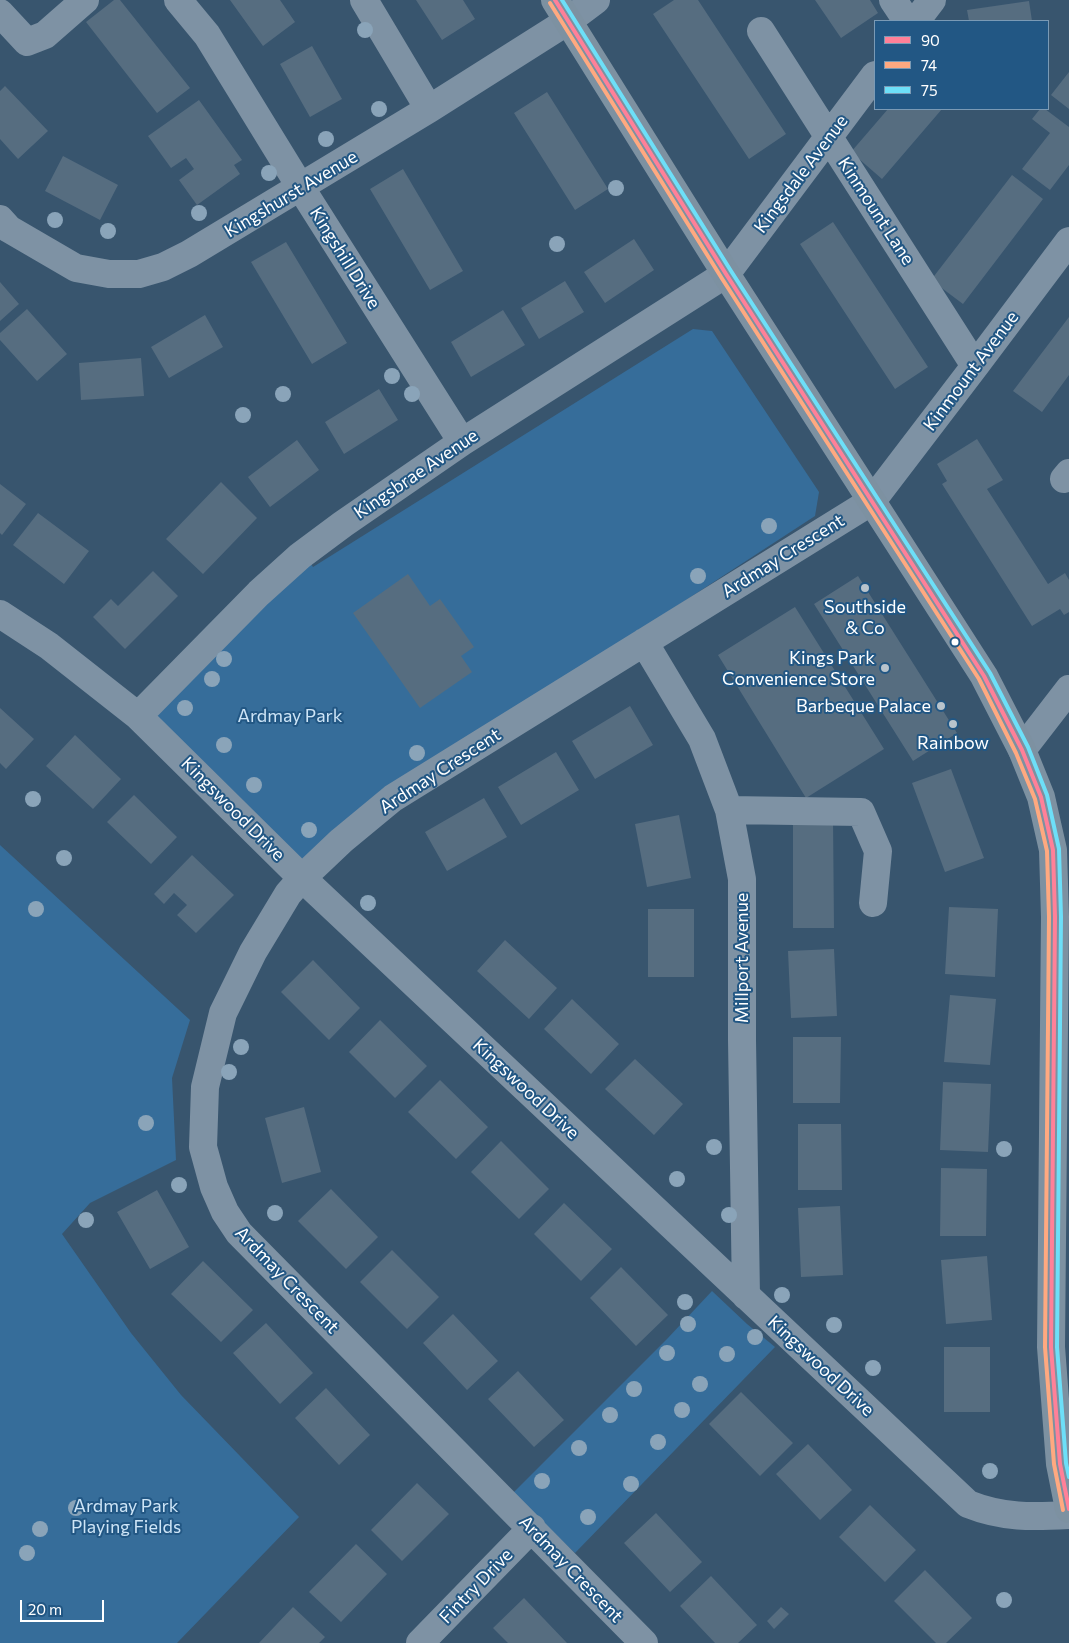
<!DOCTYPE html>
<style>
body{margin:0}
#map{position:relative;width:1069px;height:1643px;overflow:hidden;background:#38556e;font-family:Commissioner,sans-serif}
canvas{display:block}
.legend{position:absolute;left:874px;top:20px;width:175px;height:90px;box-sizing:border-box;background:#225784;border:1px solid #7a9ab5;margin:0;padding:6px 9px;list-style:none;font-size:15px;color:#fff}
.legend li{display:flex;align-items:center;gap:10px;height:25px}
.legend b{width:25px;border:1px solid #7a9ab5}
.scale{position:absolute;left:20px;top:1600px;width:84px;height:22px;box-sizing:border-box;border:2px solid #fff;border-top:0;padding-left:6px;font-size:15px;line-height:18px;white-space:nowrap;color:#fff;-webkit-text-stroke:4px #225784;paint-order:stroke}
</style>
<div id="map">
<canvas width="1069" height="1643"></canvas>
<ul class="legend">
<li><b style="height:6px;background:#ff8098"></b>90</li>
<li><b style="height:6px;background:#ffa980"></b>74</li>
<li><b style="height:6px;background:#6ddff8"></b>75</li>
</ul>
<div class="scale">20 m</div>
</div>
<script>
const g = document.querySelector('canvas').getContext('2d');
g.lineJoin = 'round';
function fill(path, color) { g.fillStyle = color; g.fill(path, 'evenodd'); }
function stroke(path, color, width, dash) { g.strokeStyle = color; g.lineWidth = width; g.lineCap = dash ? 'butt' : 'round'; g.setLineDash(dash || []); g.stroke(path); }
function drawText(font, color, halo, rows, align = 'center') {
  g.font = font + ' Commissioner,sans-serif'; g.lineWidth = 4; g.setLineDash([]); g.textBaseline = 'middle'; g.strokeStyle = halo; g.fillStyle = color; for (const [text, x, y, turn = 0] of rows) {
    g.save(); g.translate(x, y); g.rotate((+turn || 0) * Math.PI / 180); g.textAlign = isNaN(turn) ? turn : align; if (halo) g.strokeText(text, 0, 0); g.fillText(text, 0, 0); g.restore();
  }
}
const green = new Path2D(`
 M693,329l19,2 107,161 -4,24 -373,243 -141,112 -155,-156 161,-156 6,8z
 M0,845l190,175 -18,58 4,82 -86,43 -28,31 69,99 50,62 118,122 -122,126h-177z
 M712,1291l35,33 28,23 -200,206 -63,-59 155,-155z`);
const building = new Path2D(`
 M114,0h6l70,88 -33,25 -71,-91z
 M230,0h50l15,22 -32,24z
 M416,0h47l12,19 -33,21z
 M674,0h24l88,134 -37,25 -96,-145z
 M815,0h55l8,13 -37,25z
 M1029,1l3,20h-63l-2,-11z
 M312,46l30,53 -32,18 -30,-53z
 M1069,72v37l-18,-14z
 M5,86l43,45 -30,28 -18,-20v-48z
 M547,92l61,97 -33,21 -61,-97z
 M199,100l43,60 -8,5 6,9 -43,31 -18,-25 15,-11 -8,-11 -15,10 -23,-32z
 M888,109h54l-60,70 -31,-27z
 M1040,109h5l24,18v38l-19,25 -28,-21 28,-36 -18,-14z
 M63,156l55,29 -18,35 -55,-29z
 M403,169l60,102 -33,19 -60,-101z
 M1012,175l31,24 -80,105 -32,-24z
 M833,222l95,145 -33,22 -95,-145z
 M634,239l20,31 -49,33 -21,-31z
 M286,242l61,101 -35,21 -61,-102z
 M565,281l19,31 -45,27 -18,-31z
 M0,282l19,22 -19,17z
 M27,309l40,45 -30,27 -37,-41v-7z
 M503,310l22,35 -54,32 -20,-35z
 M205,315l18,32 -54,31 -18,-31z
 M1069,317v58l-27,37 -29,-21z
 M141,358l3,38 -63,4 -2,-37z
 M379,389l19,31 -54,34 -19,-32z
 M977,439l26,41 -16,9 61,95 17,-11 4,7v32l-5,3 -4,-6 -28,17 -90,-142 5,-3 -10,-17z
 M297,440l22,30 -49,37 -22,-30z
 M221,482l36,36 -54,56 -37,-35z
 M0,484l26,20 -24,31 -2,-2z
 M38,513l51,38 -25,33 -51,-39z
 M153,571l25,25 -53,53 -32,-32 18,-18 7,7z
 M408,574l22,32 10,-7 34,48 -13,9 11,16 -52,36 -67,-95z
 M858,576l99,157 -44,28 -99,-157z
 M795,607l89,142 -78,49 -88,-143z
 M630,706l23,39 -58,34 -23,-38z
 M0,708l34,31 -28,30 -6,-6z
 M75,735l46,44 -28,30 -47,-43z
 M556,752l23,38 -58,35 -23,-38z
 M951,769l33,89 -39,14 -33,-89z
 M134,795l43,42 -26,27 -44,-42z
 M484,798l23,39 -60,34 -22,-39z
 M679,815l12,63 -44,9 -12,-63z
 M793,818h40l1,110h-41z
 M192,855l42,40 -38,38 -19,-18 10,-10 -13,-12 -10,11 -10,-10z
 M949,907l49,2 -3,68 -50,-3z
 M648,909h46v68h-46z
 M505,940l52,48 -28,31 -52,-48z
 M834,949l3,67 -46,2 -3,-67z
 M313,960l47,48 -31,32 -48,-48z
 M950,995l46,4 -6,66 -46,-3z
 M572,999l47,45 -28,30 -47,-45z
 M380,1020l47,46 -32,32 -46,-46z
 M793,1037h48l-1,66h-47z
 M635,1059l48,45 -29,31 -49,-46z
 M440,1080l48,47 -32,32 -48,-47z
 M943,1082l48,2 -3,68 -48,-2z
 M304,1107l17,65 -39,11 -17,-65z
 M798,1124h43l1,66h-44z
 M501,1141l48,48 -30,30 -48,-47z
 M941,1168l46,1 -1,67h-46z
 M331,1189l47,48 -32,32 -48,-48z
 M157,1190l32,57 -39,22 -33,-57z
 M564,1203l48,46 -31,32 -47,-47z
 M840,1206l3,69 -42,2 -3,-69z
 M392,1250l47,47 -32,32 -47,-47z
 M987,1256l5,64 -46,4 -5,-64z
 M203,1261l50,49 -32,32 -50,-48z
 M621,1267l47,48 -32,31 -46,-48z
 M453,1314l45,47 -31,29 -44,-47z
 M266,1323l47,50 -33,31 -47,-51z
 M944,1347h46v65h-46z
 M518,1371l46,49 -30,27 -46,-48z
 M326,1388l44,47 -31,30 -44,-47z
 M741,1392l52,51 -33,33 -51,-52z
 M808,1444l44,46 -32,30 -44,-46z
 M417,1483l32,31 -47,47 -31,-31z
 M870,1505l46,45 -31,32 -46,-45z
 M656,1513l46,49 -32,30 -46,-49z
 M356,1544l31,30 -46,48 -32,-30z
 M925,1570l47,48 -26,25h-10l-42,-42z
 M711,1576l46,49 -19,18h-23l-35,-37z
 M524,1598l43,45h-59l-15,-15z
 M293,1607l32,30 -6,6h-60z
 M781,1607l8,7 -15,15 -7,-8z`);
const minor = new Path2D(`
 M178,0l29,35 94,153 161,254
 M364,0l65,109
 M893,0l14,21
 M0,13l27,29 18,-7 40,-35
 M916,21l16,-21
 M761,31l214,335
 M0,219l9,10 67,39 33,6h30l24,-7 26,-13 240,-145 139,-88 28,-21
 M1064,479l5,-6
 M0,614l49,32 89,70 164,162 666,626c35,14 64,13 101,11
 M644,642l58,97 27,71 13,69v161l4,256
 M138,716l121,-123 41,-37 43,-32 119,-82 264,-168 149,-199
 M1022,750l47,-61
 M729,810l132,2 17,39 -5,52
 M420,1643l112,-115
 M644,1643l-405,-410 -14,-21 -11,-25 -11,-40 2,-60 18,-74 30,-61 35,-58 14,-16 39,-37 52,-43 479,-297 103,-135 94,-125`);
const major = new Path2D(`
 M555,0l171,274 258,402 38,74 19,47 12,53 2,67 -4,430 9,117 9,45`);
const bus1 = new Path2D(`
 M555,0l171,274 258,402 38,74 19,47 12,53 2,67 -4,430 9,117 9,45`);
const bus2 = new Path2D(`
 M550,3l171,274 258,402 37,74 19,46 12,52 2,66 -4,430 9,117 9,46`);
const bus3 = new Path2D(`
 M562,0l169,271 259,402 38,74 19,48 12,54 2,68 -4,430 9,116 3,14`);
const trees = [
 [365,30],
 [379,109],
 [326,139],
 [269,173],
 [616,188],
 [199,213],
 [55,220],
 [108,231],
 [557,244],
 [392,376],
 [283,394],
 [412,394],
 [243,415],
 [769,526],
 [698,576],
 [224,659],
 [212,679],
 [185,708],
 [224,745],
 [417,753],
 [254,785],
 [33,799],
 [309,830],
 [64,858],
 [368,903],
 [36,909],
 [241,1047],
 [229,1072],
 [146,1123],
 [714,1147],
 [1004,1149],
 [677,1179],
 [179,1185],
 [275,1213],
 [729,1215],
 [86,1220],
 [782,1295],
 [685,1302],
 [688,1324],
 [834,1325],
 [755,1337],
 [667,1353],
 [727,1354],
 [873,1368],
 [700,1384],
 [634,1389],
 [682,1410],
 [610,1415],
 [658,1442],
 [579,1448],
 [990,1471],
 [542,1481],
 [631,1484],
 [76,1508],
 [588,1517],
 [40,1529],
 [27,1553],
 [1004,1600]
];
const markers = [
 [865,588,5,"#b9c4cc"],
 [955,642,4.5,"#fff"],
 [885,668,5,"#b9c4cc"],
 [941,706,5,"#b9c4cc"],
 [953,724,5,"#b9c4cc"]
];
const streetNames = [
 ["Kingsdale Avenue",801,174,-53],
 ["Kingshurst Avenue",291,194,-31],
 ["Kinmount Lane",876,211,57],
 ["Kingshill Drive",345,258,58],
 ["Kinmount Avenue",971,371,-53],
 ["Kingsbrae Avenue",416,474,-34],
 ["Ardmay Crescent",783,556,-32],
 ["Ardmay Crescent",440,771,-33],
 ["Kingswood Drive",233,809,45],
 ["Millport Avenue",742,958,-90],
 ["Kingswood Drive",526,1089,43],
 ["Ardmay Crescent",287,1280,46],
 ["Kingswood Drive",821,1366,43],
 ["Ardmay Crescent",571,1569,46],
 ["Fintry Drive",476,1586,-46]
];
const poiNames = [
 ["Southside",865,607],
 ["& Co",865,628],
 ["Kings Park",875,658,"right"],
 ["Convenience Store",875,679,"right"],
 ["Barbeque Palace",931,706,"right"],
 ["Rainbow",953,743]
];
const parkNames = [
 ["Ardmay Park",290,716],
 ["Ardmay Park",126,1506],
 ["Playing Fields",126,1527]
];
fill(green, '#366d9a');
fill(building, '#566d80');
stroke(minor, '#7e92a4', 28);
stroke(major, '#7d91a1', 28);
stroke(bus1, '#ff8098', 4);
stroke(bus2, '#ffa980', 4);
stroke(bus3, '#6ddff8', 4);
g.fillStyle = '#8aa4b9';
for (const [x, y] of trees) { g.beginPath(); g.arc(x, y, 8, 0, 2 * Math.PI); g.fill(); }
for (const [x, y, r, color] of markers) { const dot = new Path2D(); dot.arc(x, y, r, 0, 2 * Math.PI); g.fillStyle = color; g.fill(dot); stroke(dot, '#225784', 2); }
drawText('18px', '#fff', '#225784', streetNames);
drawText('18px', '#fff', '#225784', poiNames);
drawText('18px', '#cee5f7', '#225784', parkNames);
</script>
